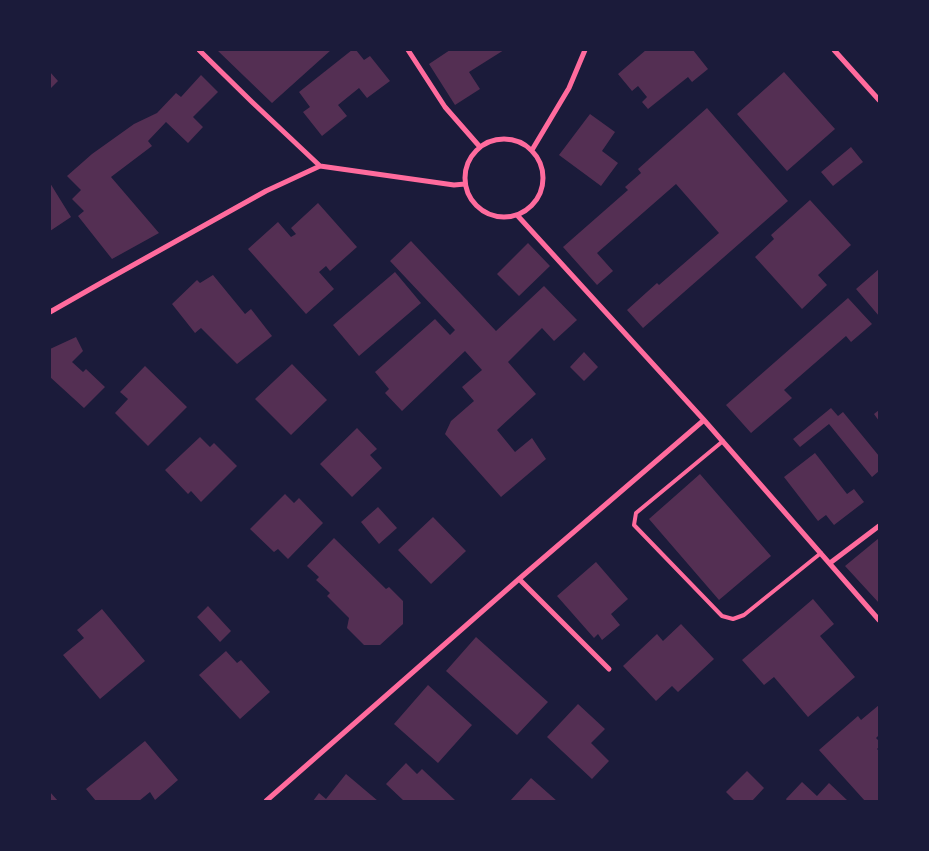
<!DOCTYPE html>
<style>
body{margin:0}
#map{position:relative;width:929px;height:851px;overflow:hidden;background:#1b1b3a;font-family:"IBM Plex Sans",sans-serif}
canvas{display:block}
.frame{position:absolute;inset:0;border:51px solid #1b1b3a;pointer-events:none}
</style>
<div id="map">
<canvas width="929" height="851"></canvas>
<div class="frame"></div>
</div>
<script>
const g = document.querySelector('canvas').getContext('2d');
g.lineJoin = 'round';
function fill(path, color) { g.fillStyle = color; g.fill(path, 'evenodd'); }
function stroke(path, color, width, dash) { g.strokeStyle = color; g.lineWidth = width; g.lineCap = dash ? 'butt' : 'round'; g.setLineDash(dash || []); g.stroke(path); }
const building = new Path2D(`
 M217,50h114l-59,53z
 M352,50h4l8,10 6,-4 20,25 -23,17 -8,-10 -21,17 9,11 -25,20 -19,-24 7,-5 -11,-15z
 M450,50h54l-35,22 11,17 -25,16 -26,-41z
 M646,50h47l15,19 -16,13 -4,-5 -40,32 -6,-7 5,-5 -9,-11 -6,5 -14,-17z
 M50,72l8,9 -8,8z
 M784,72l51,57 -48,42 -50,-57z
 M201,75l17,17 -25,25 10,10 -15,16 -22,-21 -18,19 4,5 -41,31 48,56 -47,26 -34,-43 6,-5 -12,-12 9,-9 -14,-14 25,-22 42,-30 23,-11 19,-20 5,4z
 M707,108l81,93 -145,127 -16,-18 30,-27 2,2 60,-52 -43,-49 -79,69 16,18 -16,14 -34,-38 65,-57 -3,-3 16,-14 -3,-4z
 M590,114l25,18 -13,19 16,12 -17,23 -42,-31z
 M851,147l12,15 -30,24 -12,-14z
 M50,183l21,34 -21,14z
 M810,200l41,45 -33,30 9,10 -25,24 -47,-52 19,-18 -3,-4z
 M318,203l39,44 -27,24 -4,-5 -7,6 15,17 -28,25 -58,-65 30,-27 13,15 5,-3 -5,-6z
 M411,241l85,90 48,-45 33,34 -23,21 -12,-13 -34,34 28,32 -39,36 18,22 17,-14 14,21 -45,38 -56,-63 6,-13 23,-20 -12,-14 20,-17 -17,-19 -63,60 -17,-18 4,-4 -14,-17 60,-53 15,16 5,-5 -65,-69z
 M528,243l22,23 -31,30 -22,-22z
 M879,269v47l-23,-27z
 M395,272l26,31 -62,53 -26,-31z
 M213,275l32,39 6,-5 21,27 -35,28 -36,-36 -6,5 -23,-29 25,-24 3,3z
 M848,298l24,26 -21,18 -5,-6 -62,54 8,8 -41,35 -25,-28z
 M76,337l7,14 -11,11 11,10 3,-3 19,18 -21,21 -34,-31v-28z
 M584,352l14,15 -14,14 -14,-14z
 M292,364l35,36 -36,35 -36,-36z
 M145,366l42,41 -39,39 -33,-33 13,-14 -8,-7z
 M831,408l7,8 5,-4 36,44v15l-7,6 -43,-53 -29,23 -7,-8z
 M879,410v11l-5,-7z
 M357,428l20,21 -7,6 12,13 -30,29 -32,-33z
 M200,437l10,10 4,-4 23,23 -36,36 -10,-11 -3,3 -23,-24z
 M815,453l32,41 7,-5 10,13 -30,23 -8,-10 -8,6 -34,-44z
 M700,474l71,82 -52,44 -70,-81z
 M285,494l9,9 5,-5 24,25 -35,36 -10,-10 -4,3 -24,-23z
 M378,507l19,21 -18,16 -18,-22z
 M433,517l33,34 -35,33 -33,-34z
 M334,538l52,51 3,-2 14,14v23l-23,21h-16l-17,-17 2,-10 -22,-22 3,-3 -14,-13 3,-3 -12,-11z
 M879,538v65l-34,-37z
 M596,562l32,37 -17,15 9,11 -18,15 -4,-6 -4,4 -37,-42z
 M813,599l21,25 -14,12 35,41 -47,40 -34,-40 -10,8 -22,-25z
 M208,606l23,25 -11,11 -23,-25z
 M102,609l43,52 -45,38 -37,-44 21,-17 -7,-8z
 M681,624l33,35 -36,33 -6,-6 -16,15 -33,-35 34,-32 6,7z
 M476,637l72,65 -31,33 -71,-64z
 M226,651l11,12 4,-3 29,32 -30,27 -41,-44z
 M428,685l44,40 -34,38 -44,-39z
 M578,704l27,25 -14,14 18,18 -17,18 -45,-42z
 M879,705v30l-3,3 3,3v6l-2,2 2,2v50h-14l-46,-51 39,-34 3,4z
 M145,741l33,39 -23,20 -5,-8 -11,9h-43l-10,-12z
 M406,763l11,11 5,-5 34,32h-52l-18,-17z
 M747,771l17,17 -12,13h-17l-9,-9z
 M346,774l32,27h-65l6,-8 7,6z
 M531,778l26,23h-47z
 M802,782l15,14 12,-13 19,18h-61l-1,-2z
 M50,792l8,9h-8z`);
const service = new Path2D(`
 M723,441l-87,72 -2,12 88,91 11,3 11,-4 77,-62`);
const minor = new Path2D(`
 M199,50l53,52 68,64 134,19 11,-1
 M408,50l37,57 35,40
 M834,50l45,50
 M465 178a39 39 0 1 1 78 0a39 39 0 1 1-78 0Z
 M532,150l37,-62 16,-38
 M517,215l187,205 175,200
 M50,312l51,-29 165,-92 54,-25
 M830,563l49,-37
 M519,579l90,90
 M266,801l253,-222 185,-159`);
fill(building, '#542f53');
stroke(service, '#ff6b9d', 4);
stroke(minor, '#ff6b9d', 5);
</script>
